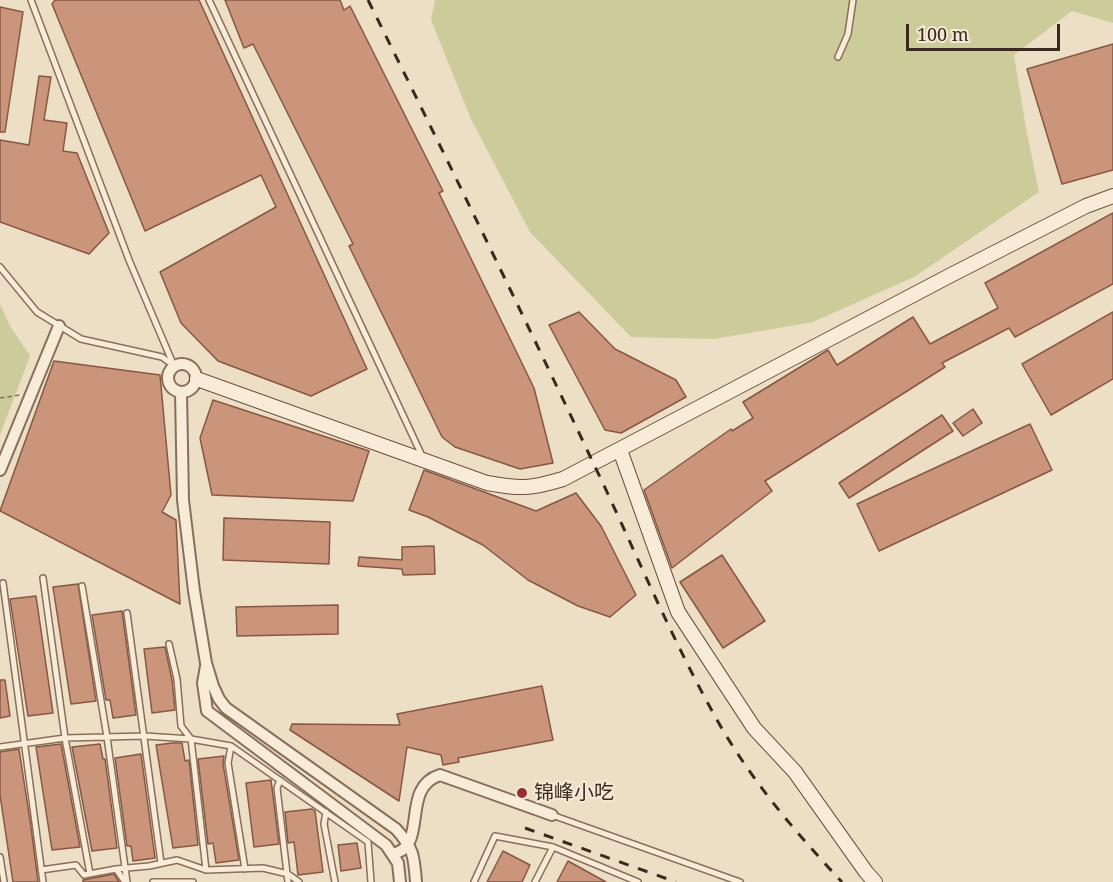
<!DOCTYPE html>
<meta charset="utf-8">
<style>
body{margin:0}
#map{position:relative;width:1113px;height:882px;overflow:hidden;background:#eddec6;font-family:"Noto Serif",serif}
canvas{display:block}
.scale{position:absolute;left:906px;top:24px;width:154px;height:27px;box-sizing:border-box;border:3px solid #39291f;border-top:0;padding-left:8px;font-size:18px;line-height:21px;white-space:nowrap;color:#39291f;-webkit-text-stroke:4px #f5e9d5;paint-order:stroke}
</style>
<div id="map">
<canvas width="1113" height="882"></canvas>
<div class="scale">100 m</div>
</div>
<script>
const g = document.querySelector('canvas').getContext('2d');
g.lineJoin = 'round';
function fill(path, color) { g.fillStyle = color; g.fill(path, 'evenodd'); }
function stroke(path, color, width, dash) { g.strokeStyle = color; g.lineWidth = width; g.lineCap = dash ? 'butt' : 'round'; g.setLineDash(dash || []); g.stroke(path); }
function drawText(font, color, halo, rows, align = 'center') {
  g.font = font + ' "Noto Serif","Noto Sans SC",serif'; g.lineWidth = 4.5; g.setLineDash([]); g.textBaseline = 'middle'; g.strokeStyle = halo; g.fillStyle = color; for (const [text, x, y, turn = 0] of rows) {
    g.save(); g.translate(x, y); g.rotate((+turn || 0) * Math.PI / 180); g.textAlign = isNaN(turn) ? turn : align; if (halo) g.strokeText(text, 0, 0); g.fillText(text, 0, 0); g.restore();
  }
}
const green = new Path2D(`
 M435,0h678v23l-41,-12 -58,44 12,73 13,64 -125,85 -101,45 -99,17 -83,-2 -101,-105 -59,-113 -40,-99z
 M0,304l10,22 20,30 -30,79z`);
const building = new Path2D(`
 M55,0h144l168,369 -56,27 -93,-35 -37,-38 -21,-51 116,-65 -15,-32 -116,56 -93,-227z
 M225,0h115l4,10 6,-4 93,185 -4,2 95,195 19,75 -33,6 -65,-22 -13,-10 -93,-191 4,-2 -100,-200 -9,4z
 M0,7l23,5 -18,120h-5z
 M1113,44v126l-51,14 -35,-115z
 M39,76l12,1 -7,43 23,3 -4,28 14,2 32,80 -20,21 -89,-32v-82l29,5z
 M1113,213v71l-98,53 -6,-9 -67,35 3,4 -180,114 7,10 -100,77 -28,-78 87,-61 1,2 21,-13 -10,-16 85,-52 9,15 76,-48 17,27 68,-36 -13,-25z
 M579,312l36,37 61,31 10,17 -65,36 -16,-3 -56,-105z
 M1113,312v67l-62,36 -29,-51z
 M54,361l106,14 11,120 -9,17 14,8 4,84 -180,-93z
 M213,400l156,51 -16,50 -141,-6 -12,-57z
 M973,409l9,14 -19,13 -10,-13z
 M942,415l11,16 -104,67 -10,-15z
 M1030,424l22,46 -173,81 -22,-47z
 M424,470l112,41 40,-18 25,33 35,69 -26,22 -32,-11 -50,-26 -45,-35 -55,-28 -19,-7z
 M224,518l106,4 -1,42 -106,-4z
 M434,546l1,28 -32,1 -1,-6 -44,-3 1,-9 43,3v-13z
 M722,555l43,66 -42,27 -43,-66z
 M78,584l18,117 -25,3 -18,-117z
 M36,596l17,117 -25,3 -18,-117z
 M338,605v29l-101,2 -1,-29z
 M122,611l14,104 -23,3 -3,-18h-4l-14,-85z
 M165,647l7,33 3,30 -23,3 -8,-64z
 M0,680h5l5,36 -10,2z
 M542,686l11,54 -95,18 1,4 -16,3 -2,-10 -34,-8 -8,54 -109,-71 2,-6 108,1 -3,-11z
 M172,743h10l3,18 4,-1 9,85 -25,3 -17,-103z
 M61,744l19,103 -28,3 -16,-103z
 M100,744l3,15h2l12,89 -25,3 -20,-104z
 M19,749l12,78 7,55h-25l-3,-20 -10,-67v-43z
 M141,754l14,104 -22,3 -2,-15h-4l-12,-88z
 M224,756l-1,8 16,96 -23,3 -3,-20 -5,1 -10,-85z
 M271,780l8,64 -25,3 -8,-64z
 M312,809l3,2 8,61 -25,3 -4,-33 -6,1 -3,-31z
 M357,843l4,25 -20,3 -3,-26z
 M503,851l27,14 -8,17h-35z
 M568,861l38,21h-49z
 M114,874l5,8h-36v-2z`);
const path = new Path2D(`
 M0,398l20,-3`);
const lane = new Path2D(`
 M31,0l98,260 45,106
 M209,0l214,458
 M838,57l10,-23 5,-34
 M0,267l37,45 44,27 81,18 11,8
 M43,578l22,160 25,136
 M3,583l40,299
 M82,586l25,151 20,145
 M127,613l34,250
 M169,644l8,35 4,47 10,13 15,131
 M231,746l-3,17 17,106
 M0,747l65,-9 80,-2 46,3 40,7 137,96 3,40
 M280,780l-3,8 11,94
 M326,812l-2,12 11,58
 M552,815l188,67
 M0,857l4,25
 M116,869l33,-3 28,-6 29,10 57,-2 25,6 11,8
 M41,870l35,-5 8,10 32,-6 9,13
 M153,882h40
 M474,882l21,-46 58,11
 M535,882l18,-35 85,35`);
const street = new Path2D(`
 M168 378a14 14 0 1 1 28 0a14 14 0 1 1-28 0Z
 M181,392l2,108 11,91 12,72 7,23 6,13 7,9 170,121c18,20 18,27 20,53
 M0,470l59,-144
 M206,666l-3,17 4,28 179,134 12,18 2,19
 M392,854c38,-7 7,-66 48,-79l112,40`);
const secondary = new Path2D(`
 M197,379l290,104c34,6 43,6 76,-4l388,-204 135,-69 27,-10
 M620,450l58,162 76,116 41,44 71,100 9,10`);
const rail = new Path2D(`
 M368,0c75,151 149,302 221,454 41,85 77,173 122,255 34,64 82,121 131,173
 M525,828l151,54`);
const markers = [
 [522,793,6,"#962d38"]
];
const poiNames = [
 ["锦峰小吃",534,793]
];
fill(green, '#cbcc99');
fill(building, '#cb957c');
stroke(building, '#875742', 1.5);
stroke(lane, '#886f5c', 8);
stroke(street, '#886f5c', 14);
stroke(secondary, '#6a503f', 16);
stroke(path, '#886f5c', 1.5, [4.5, 3]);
stroke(lane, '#f8ecd9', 5);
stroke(street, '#f8ecd9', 10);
stroke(secondary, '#f8ecd9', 14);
stroke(rail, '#39291f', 3, [10, 10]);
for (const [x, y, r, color] of markers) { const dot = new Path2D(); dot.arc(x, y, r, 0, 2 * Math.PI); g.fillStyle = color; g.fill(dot); stroke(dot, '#f5e9d5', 2); }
drawText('20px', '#39291f', '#f5e9d5', poiNames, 'left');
</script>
